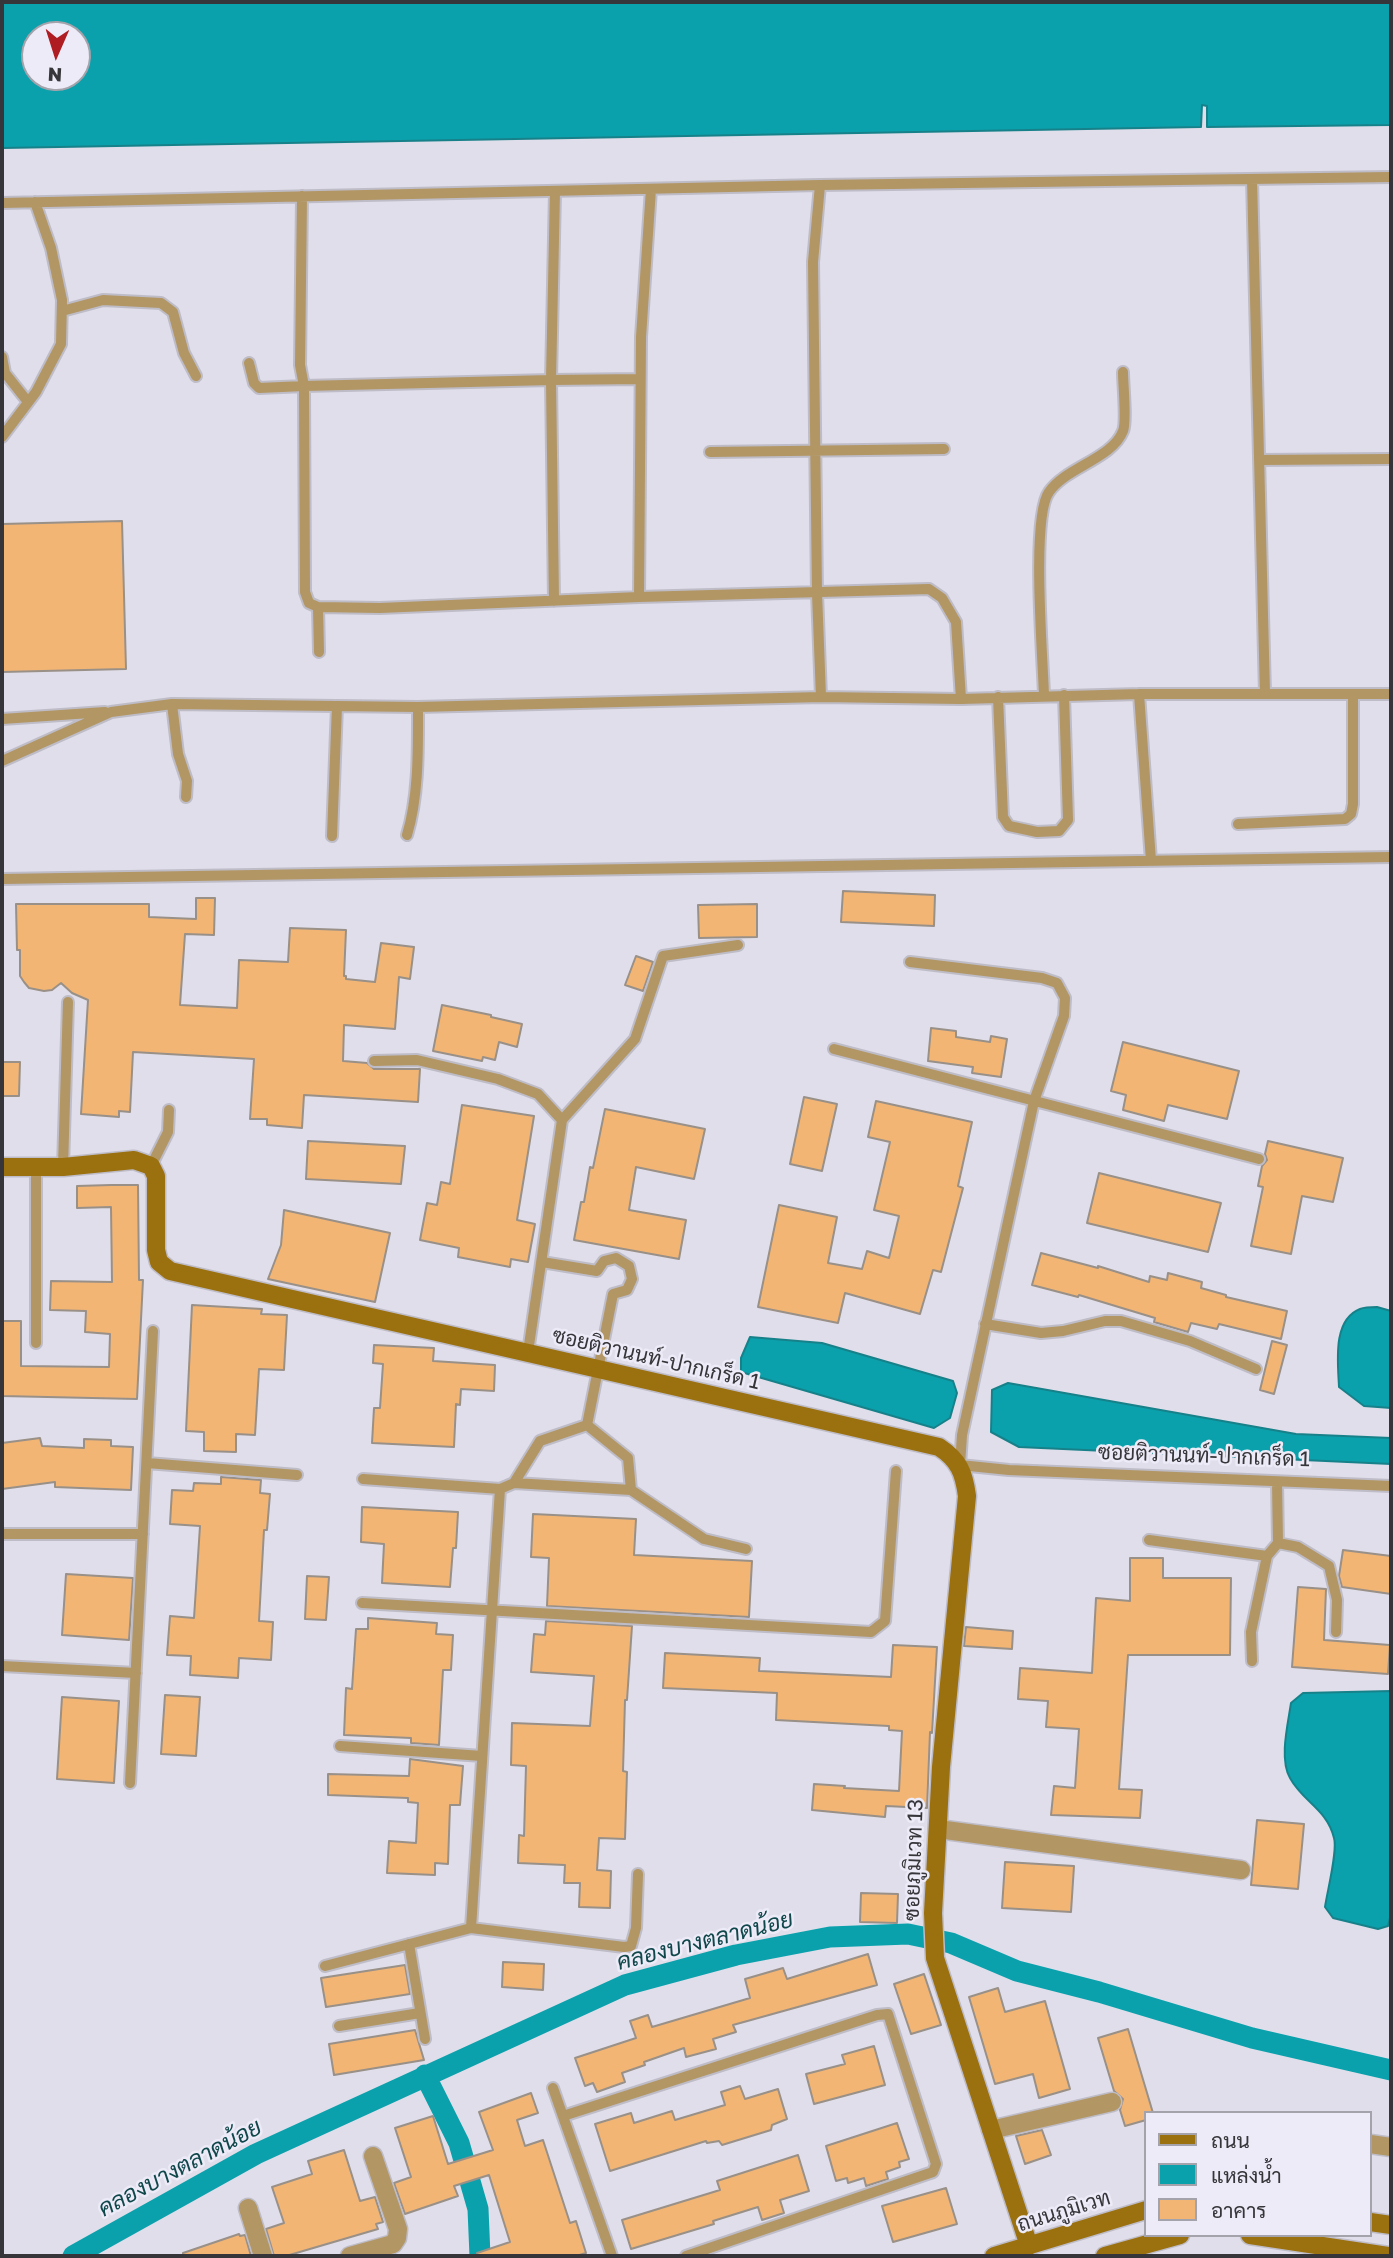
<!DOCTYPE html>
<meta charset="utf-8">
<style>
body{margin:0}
#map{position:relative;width:1393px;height:2258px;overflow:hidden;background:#e0deea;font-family:"Golos Text",Sarabun,sans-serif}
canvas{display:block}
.frame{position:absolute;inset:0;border:4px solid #36363a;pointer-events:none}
.legend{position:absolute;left:1144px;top:2111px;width:228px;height:126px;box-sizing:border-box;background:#edebf7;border:2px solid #a4a3ab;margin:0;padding:9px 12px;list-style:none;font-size:21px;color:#36363a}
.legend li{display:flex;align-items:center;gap:14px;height:35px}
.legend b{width:35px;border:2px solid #a4a3ab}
.north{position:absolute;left:21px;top:21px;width:70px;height:70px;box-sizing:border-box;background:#edebf7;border:2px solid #a4a3ab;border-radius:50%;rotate:183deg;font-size:19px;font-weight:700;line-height:28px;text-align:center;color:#36363a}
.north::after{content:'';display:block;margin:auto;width:24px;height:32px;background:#af1d23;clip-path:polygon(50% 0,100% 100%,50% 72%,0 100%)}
</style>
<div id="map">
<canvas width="1393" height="2258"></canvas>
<div class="frame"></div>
<ul class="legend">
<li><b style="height:9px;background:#9b700e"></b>ถนน</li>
<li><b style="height:19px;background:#0aa1ac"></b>แหล่งน้ำ</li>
<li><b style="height:19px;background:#f3b574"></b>อาคาร</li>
</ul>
<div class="north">N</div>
</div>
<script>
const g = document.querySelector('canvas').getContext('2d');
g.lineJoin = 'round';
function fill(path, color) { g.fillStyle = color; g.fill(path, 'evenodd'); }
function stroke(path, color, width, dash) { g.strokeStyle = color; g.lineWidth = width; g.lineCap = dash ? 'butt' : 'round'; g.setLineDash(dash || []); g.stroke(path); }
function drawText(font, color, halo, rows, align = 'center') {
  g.font = font + ' "Golos Text",Sarabun,sans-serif'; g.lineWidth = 5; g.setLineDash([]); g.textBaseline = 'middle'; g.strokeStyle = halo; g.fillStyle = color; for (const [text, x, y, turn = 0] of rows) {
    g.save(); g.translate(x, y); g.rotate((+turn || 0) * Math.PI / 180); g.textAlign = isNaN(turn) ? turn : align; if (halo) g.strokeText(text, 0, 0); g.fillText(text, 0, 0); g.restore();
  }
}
const water = new Path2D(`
 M2,2h1389v123l-184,2v-21l-5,-1 -1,22 -1199,21zM35,35h42v42h-42z
 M1377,1307l14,4v97l-27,-2 -25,-19c-1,-24 -7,-67 21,-78 5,-2 12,-2 17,-2z
 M750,1337l72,6 131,38 4,12 -7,25 -16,10 -193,-56v-14z
 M1008,1383l288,51 95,4v26l-372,-17 -28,-15 1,-42z
 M1391,1691v223l-3,12 -10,3 -45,-11 -8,-11c2,-15 13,-56 9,-69 -7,-29 -31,-36 -44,-60 -11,-19 -2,-54 1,-75l12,-10z`);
const canal = new Path2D(`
 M425,2075l34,68 19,66 2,47
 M73,2256l183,-102 369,-169 111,-30 94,-18 78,-3 43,9 66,28 82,21 153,46 139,32`);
const building = new Path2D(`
 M122,521l4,148 -124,3v-148z
 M843,891l92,4 -1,31 -93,-4z
 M196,898h19l-1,37 -29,-1 -5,71 57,3 2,-48 49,2 2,-34 56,2 -2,46h2v3l29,3 6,-39 33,4 -4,32 -11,-2 -4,52 -51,-4 -1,36 24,2 7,6h46l-2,33 -114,-7 -2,33 -35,-3v-6h-17l4,-60 -121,-7 -3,60 -11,-1v6l-38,-3 7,-114 -16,-7 -11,-10 -9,7 -8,1 -15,-3 -5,-6 -4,-6v-26h-3l-1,-46h133v13l47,2z
 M757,904v33l-58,1 -1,-33z
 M636,956l17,6 -10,29 -18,-6z
 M442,1005l49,10v2l31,7 -5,23 -18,-5 -4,18 -12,-3 -1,4 -49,-10z
 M931,1028l25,3v6l34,5 1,-6 16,3 -6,38 -29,-4 1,-6 -45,-6z
 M1123,1042l116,29 -12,48 -59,-14 -4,16 -41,-11 3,-15 -15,-4z
 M2,1062h18l-1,34h-17z
 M804,1097l33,7 -15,67 -32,-7z
 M876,1101l96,21 -14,64 5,2 -22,84 -8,-2 -13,44 -75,-21 -7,30 -80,-16 21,-102 58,12 -9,46 34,6 5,-18 22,7 10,-42 -25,-6 16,-68 -22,-5z
 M462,1105l72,11 -17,104 18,4 -7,38 -17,-3 -1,8 -52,-10 1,-9 -39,-8 7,-37 10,2 4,-23 9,2z
 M605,1109l100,20 -11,50 -58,-12 -7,43 57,10 -7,39 -105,-19 7,-38h3l6,-35 3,1z
 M308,1141l97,5 -4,38 -95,-5z
 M1268,1141l75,17 -10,44 -31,-6 -11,58 -40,-8 12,-59 -5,-1 4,-20 5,-6 -2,-6z
 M1099,1173l122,30 -13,49 -121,-29z
 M111,1185h27l1,95h4l-6,119 -135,-3v-75h19v45l88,1 1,-33 -25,-2 1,-21 -36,-1 1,-29 61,1 -1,-75 -34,1v-22z
 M284,1210l106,23 -15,69 -107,-23 13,-34z
 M1041,1253l57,15v-2l51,16 1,-6 17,4 1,-7 34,9 -1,6 25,7v2l61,14 -6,28 -62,-15 -2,5 -26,-6 -3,9 -34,-10 1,-4 -76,-23 -1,2 -46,-12z
 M192,1305l70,4 -1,5 26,1 -3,55 -25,-1 -4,66 -19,-1v18l-32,-1v-19l-18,-1z
 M1272,1341l15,4 -13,49 -14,-4z
 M374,1345l60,3 -1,13 62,4 -1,26 -33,-2 -1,16 -4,-1 -2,43 -82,-4 2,-35h6l3,-44 -10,-1z
 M40,1438l2,8 42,2v-9l27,1v6l22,1 -2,43 -76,-3v-5l-53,7v-46z
 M221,1477l40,3 -1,13 10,1 -3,36h-3l-5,91 14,1 -2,38 -32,-2 -1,20 -48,-3 1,-19 -24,-1 3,-39 24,2 6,-92 -30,-2 2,-34 21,1 1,-8 27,1z
 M362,1507l96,5 -2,36h-3l-3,39 -68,-4 2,-39 -23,-2z
 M533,1514l103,5 -2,36 118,6 -3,56 -202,-11 2,-48 -18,-1z
 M1343,1550l48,6v38l-49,-7 -3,-11z
 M1130,1558h33v20h68l-1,77h-102l-9,134 23,1 -2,28 -89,-3 3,-29 21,2 4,-59 -33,-2 2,-26 -30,-2 2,-31 72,5 4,-75 34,3z
 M66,1574l67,4 -4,62 -67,-5z
 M307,1576l22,1 -3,43 -21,-1z
 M1298,1587l28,2 -2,51 66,5 -2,29 -96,-7z
 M368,1618l69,5 -1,11 17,1 -2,35h-8l-4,75 -28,-2v-5l-67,-3 2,-47 6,1 4,-60h12z
 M546,1621l86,5 -5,74h-2l-2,71 4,1 -2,67 -26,-1 -2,32 14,1 -1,37 -31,-1 1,-24h-16l1,-18 -47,-2 1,-28 5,1 2,-70 -15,-1 1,-42 78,3 4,-50 -63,-4 3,-38 11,1z
 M966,1627l47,4 -1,18 -48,-3z
 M893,1645l44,2 -5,86 -2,-1 -3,76 -41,-2 -1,11 -73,-7 2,-26 31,2 -1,2 55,3 3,-60 -13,-1v-4l-113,-6 1,-27 -114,-5 2,-35 95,5 -1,13 132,6z
 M165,1695l35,2 -4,59 -35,-2z
 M62,1697l57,4 -5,82 -57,-4z
 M410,1759l53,7 -3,39h-10l-2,59 -13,-1v12l-48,-2 2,-32 27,2 2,-40 -10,-1v-4l-80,-3v-21l81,2z
 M1257,1820l47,4 -6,65 -47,-4z
 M1005,1862l69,4 -3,46 -69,-4z
 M861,1893l37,1 -1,29 -37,-1z
 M868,1954l9,31 -144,40 3,7 -23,7 3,10 -30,8 -2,-9 -40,14 1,3 -23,8 3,9 -28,10 -4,-9 -8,3 -10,-28 61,-20 -6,-17 18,-6 4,12 98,-29 -5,-19 38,-11 4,11z
 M503,1962l41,2 -1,26 -41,-3z
 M405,1965l5,29 -84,13 -5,-29z
 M924,1974l17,51 -30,9 -17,-50z
 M998,1988l7,24 40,-11 25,88 -31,9 -6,-24 -38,10 -26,-87z
 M1128,2029l25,84h-7v7l-21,6 -5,-16 3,-11 -9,-8 -16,-53z
 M415,2030l9,30 -90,15 -5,-31z
 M874,2046l11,39 -71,19 -8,-30 39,-10 -3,-9z
 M740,2086l5,13 33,-10 9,30 -15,6 -1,5 -49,15 -3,-4 -12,2 -1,-2 -96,30 -15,-47 36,-11 3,10 38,-12 3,9 50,-15 -4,-13z
 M531,2093l7,20 -21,7 8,26 18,-6 27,83 6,-2 10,32 -10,3h-98l-1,-3 33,-11 -21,-67 -35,11 4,10 -53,18 -11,-31 17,-6 -16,-49 38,-12 15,48 45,-14 -14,-38z
 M897,2123l12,36 -10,3 1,5 -14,5 2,7 -22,7 -2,-8 -16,5 -1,-5 -11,3 -10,-35z
 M1042,2130l9,25 -26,9 -9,-28z
 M344,2150l16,51 15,-4 8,25 -7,2 2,5 -92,27h-12l-8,-27 18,-6 -12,-36 40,-13 -4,-13z
 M798,2155l11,36 -29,9 4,13 -22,7 -4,-13 -45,14 1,3 -83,25 -9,-29 98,-30 -3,-9z
 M946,2188l11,36 -64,18 -11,-36z
 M239,2234l1,2 5,-1 6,21h-68v-3z`);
const lane = new Path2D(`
 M1252,179l13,515
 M820,185l-7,77 4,331 4,104
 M555,191l-4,189 89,-1
 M302,196l-2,169 4,21 247,-6 3,221
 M2,203l818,-18 571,-8
 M62,311l41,-11 58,3 12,9 11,41 12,23
 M2,357l3,16 23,29
 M249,363l5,20 5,5 45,-2 1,206 4,11 9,4 62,1 259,-11 290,-8 13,9 14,24 5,77
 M2,437l34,-45 25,-48 1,-44 -11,-52 -16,-46
 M710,452l234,-3
 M1259,460l132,-1
 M639,597l2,-260 10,-148
 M318,607l1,45
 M1139,694l12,167
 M1044,696c-1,-37 -13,-179 5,-204 17,-25 63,-33 74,-61 4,-9 0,-46 0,-59
 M998,697l5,120 6,9 28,6 22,-1 9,-11 -4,-125
 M172,704l6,50 9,27 -1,16
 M2,719l103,-7
 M2,761l109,-49 61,-8 246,3 403,-10 140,2 178,-5h252
 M1238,824l107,-5 6,-5 2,-10v-109
 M407,835c12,-40 11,-86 11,-128
 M332,836l5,-130
 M2,879l1389,-22
 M910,962l132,16 15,5 8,15 -1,18 -30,85 -72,334 -2,30 49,5 382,16
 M834,1049l425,110
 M374,1061l43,-1 81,19 40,15 24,26
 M151,1166l17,-34 1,-22
 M63,1167l5,-165
 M985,1324l56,9 22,-2 42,-10h16l69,20 66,28
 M36,1343v-176
 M528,1352l34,-232 73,-81 28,-83 75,-11
 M147,1463l150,12
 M363,1479l137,10
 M1277,1482l1,61
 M514,1483l117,7 -3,-32 -41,-33
 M631,1490l73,49 42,10
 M2,1534h141
 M1149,1540l118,16
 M362,1603l509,29 14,-11 11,-150
 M1252,1661l-1,-29 16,-76 11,-13 20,4 31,19 8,34 -1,32
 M2,1666l134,7
 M340,1746l142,10
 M130,1783l23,-452
 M471,1928l29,-439 14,-6 26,-42 47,-16 26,-131 14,-4 5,-11 -3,-13 -13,-8 -12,3 -7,10 -55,-9
 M409,1944l16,95
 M325,1966l146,-38 153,19 7,-1 5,-18 2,-54
 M339,2026l81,-13
 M553,2088l59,168
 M563,2116l314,-101 11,-1 48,150 -3,8 -247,84`);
const street = new Path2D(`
 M938,1829l303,41
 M991,2130l121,-28
 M1370,2144l21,3
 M248,2208l15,48
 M350,2256l43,-12 4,-6 1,-9 -25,-73`);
const secondary = new Path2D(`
 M2,1167h61l71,-7 17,6 5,10v74l3,12 11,9 769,176c20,13 25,26 28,49l-26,271 -8,146 2,45 94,288
 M1370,2222l21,3
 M1250,2235l138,21
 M994,2256l152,-46
 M1105,2256l75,-21`);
const streetNames = [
 ["ซอยติวานนท์-ปากเกร็ด 1",656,1359,13],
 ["ซอยติวานนท์-ปากเกร็ด 1",1204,1456,2],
 ["ซอยภูมิเวท 13",914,1860,-88],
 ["ถนนภูมิเวท",1064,2211,-17]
];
const waterNames = [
 ["คลองบางตลาดน้อย",705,1941,-14],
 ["คลองบางตลาดน้อย",180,2168,-28]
];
fill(water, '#0aa1ac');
stroke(water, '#17818a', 2);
stroke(canal, '#0aa1ac', 21);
fill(building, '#f3b574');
stroke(building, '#999088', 2);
stroke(lane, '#bebcc7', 14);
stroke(street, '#bebcc7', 21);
stroke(secondary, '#bebcc7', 21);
stroke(lane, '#b29663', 10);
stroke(street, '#b29663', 18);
stroke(secondary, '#9b700e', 18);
drawText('21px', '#36363a', '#edebf7', streetNames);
drawText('italic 23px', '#0f474b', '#edebf7', waterNames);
</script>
